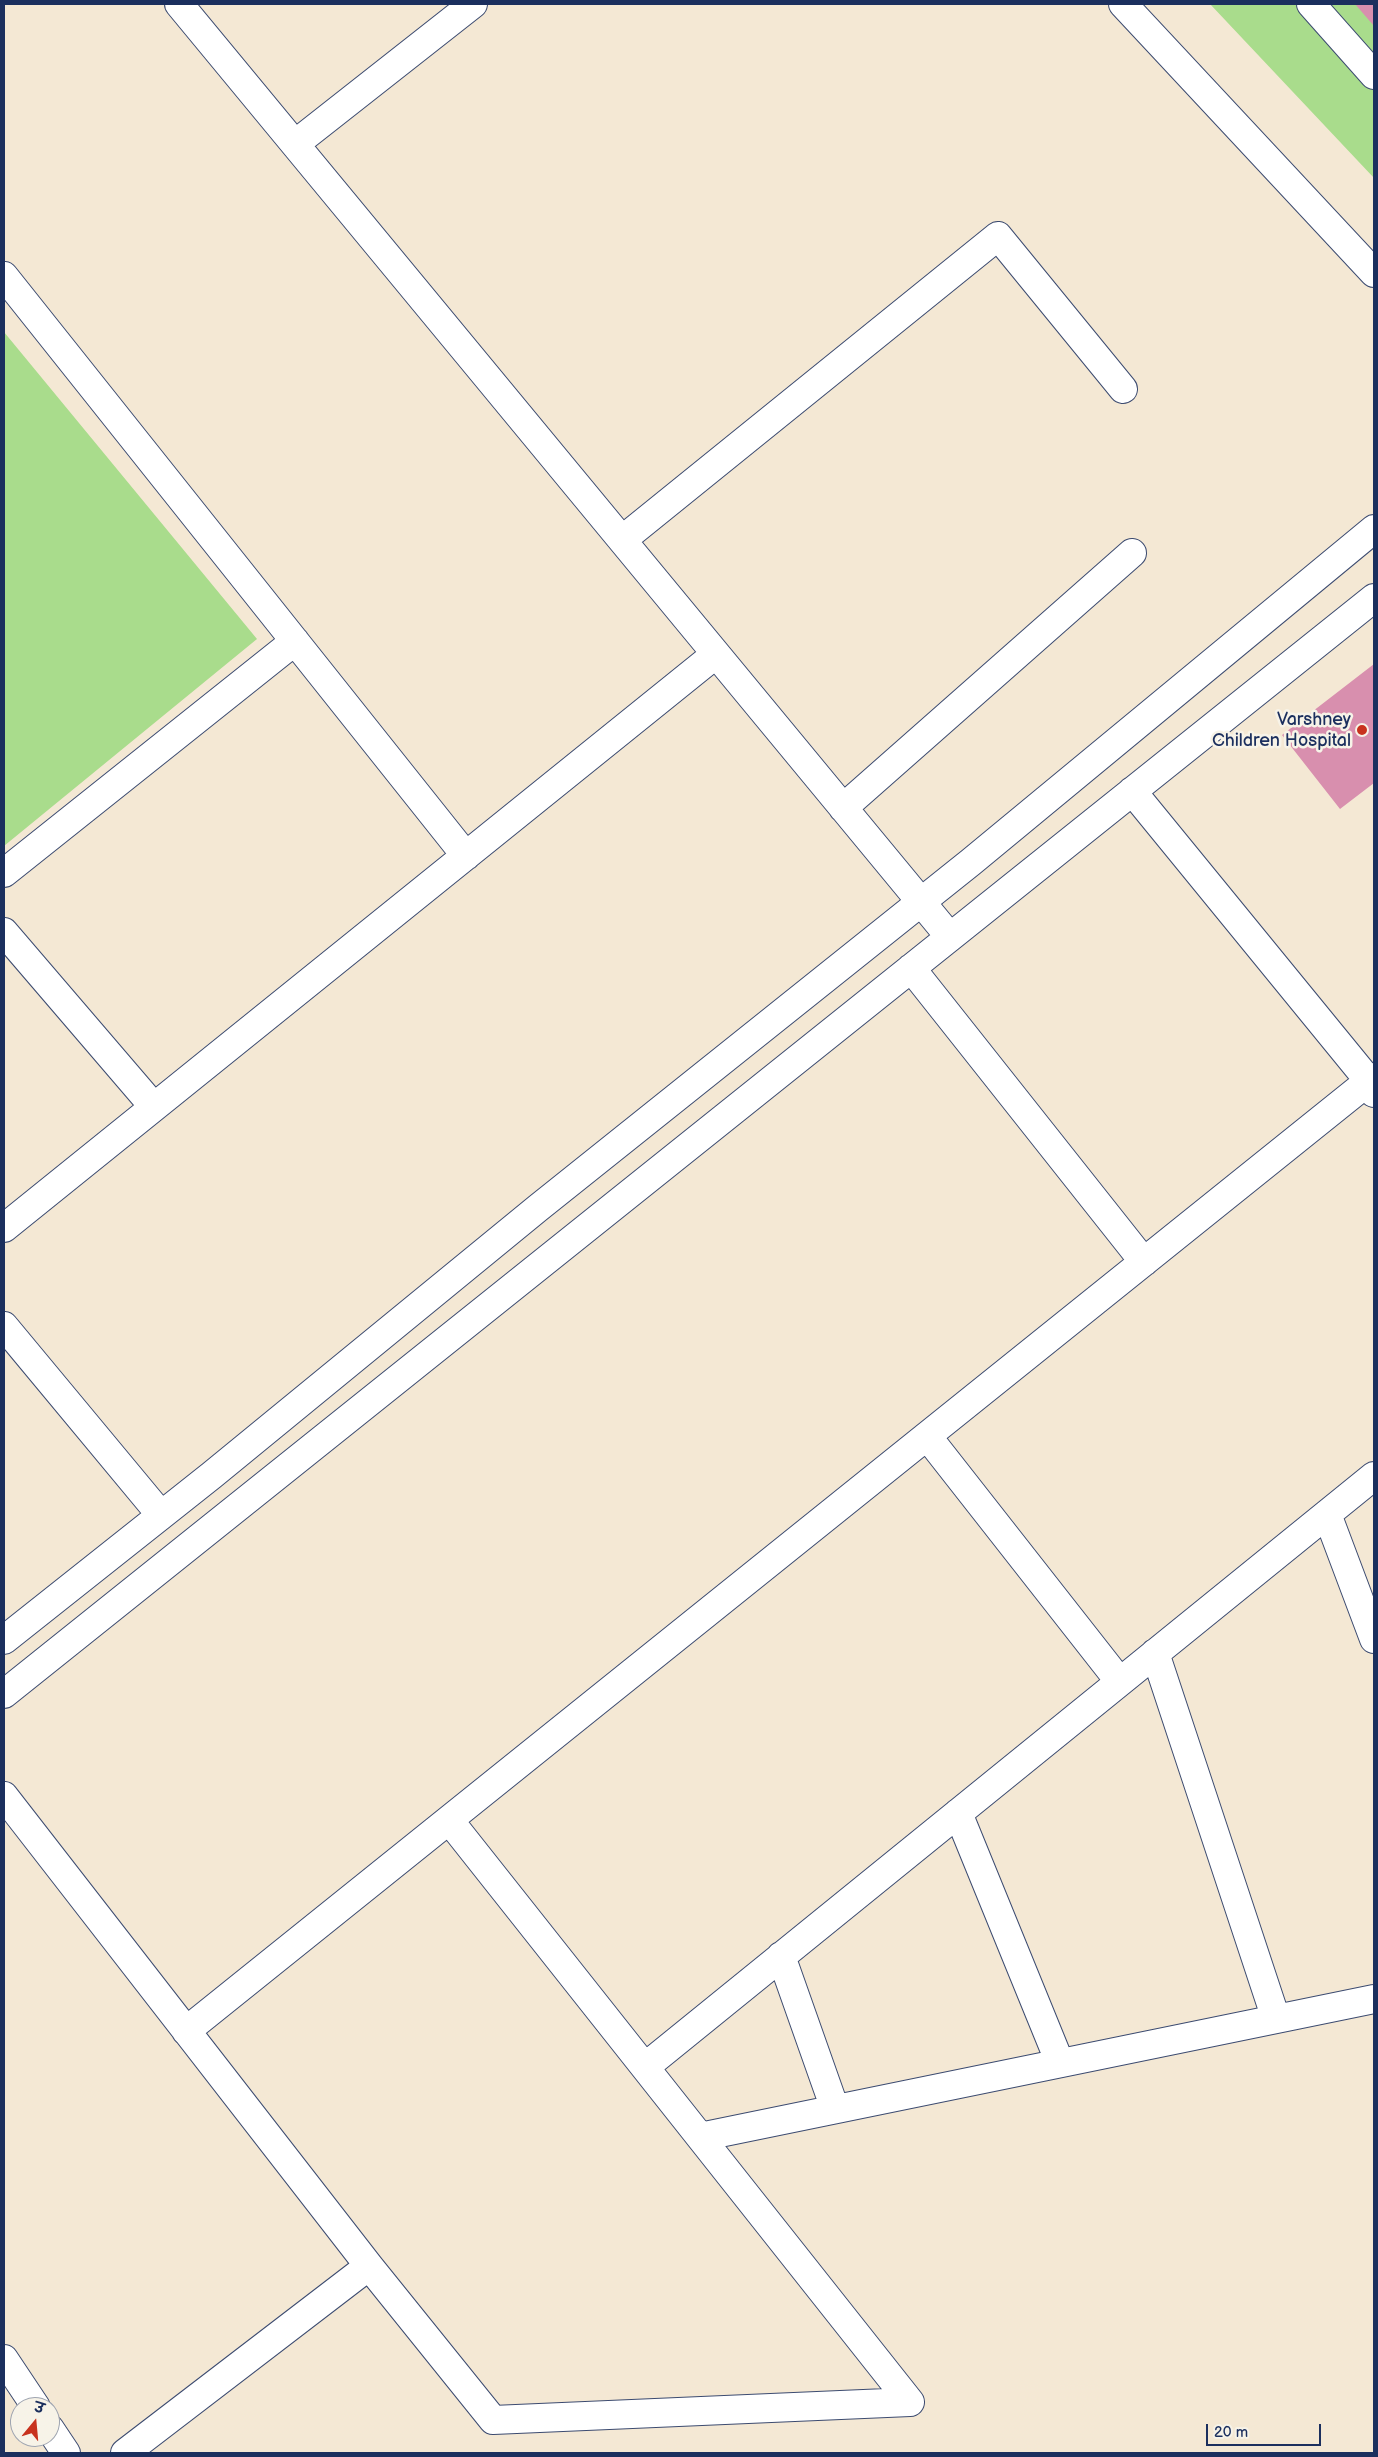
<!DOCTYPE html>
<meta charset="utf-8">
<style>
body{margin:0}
#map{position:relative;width:1378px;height:2457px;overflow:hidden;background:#f4e8d4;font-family:"Balsamiq Sans","Playpen Sans Deva",sans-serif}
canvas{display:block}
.frame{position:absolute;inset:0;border:5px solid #1b2f5e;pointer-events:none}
.north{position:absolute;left:10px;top:2397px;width:50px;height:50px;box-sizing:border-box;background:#f7f3e8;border:1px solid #9fa5b1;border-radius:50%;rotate:17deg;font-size:14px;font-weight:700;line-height:20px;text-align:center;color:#1b2f5e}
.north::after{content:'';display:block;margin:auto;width:18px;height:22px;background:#c8321e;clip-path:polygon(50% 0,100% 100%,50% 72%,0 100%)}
.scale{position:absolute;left:1206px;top:2424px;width:115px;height:22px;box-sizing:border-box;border:2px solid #1b2f5e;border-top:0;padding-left:6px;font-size:15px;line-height:18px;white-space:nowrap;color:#1b2f5e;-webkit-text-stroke:4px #f7f3e8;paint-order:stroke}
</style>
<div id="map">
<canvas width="1378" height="2457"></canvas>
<div class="frame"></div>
<div class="north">उ</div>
<div class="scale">20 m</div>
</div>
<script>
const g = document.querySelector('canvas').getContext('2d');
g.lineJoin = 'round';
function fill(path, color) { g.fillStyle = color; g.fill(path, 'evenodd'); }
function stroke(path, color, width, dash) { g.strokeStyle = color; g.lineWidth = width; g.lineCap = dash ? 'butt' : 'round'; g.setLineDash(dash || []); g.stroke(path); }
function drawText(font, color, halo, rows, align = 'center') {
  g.font = font + ' "Balsamiq Sans",sans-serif'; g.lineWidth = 5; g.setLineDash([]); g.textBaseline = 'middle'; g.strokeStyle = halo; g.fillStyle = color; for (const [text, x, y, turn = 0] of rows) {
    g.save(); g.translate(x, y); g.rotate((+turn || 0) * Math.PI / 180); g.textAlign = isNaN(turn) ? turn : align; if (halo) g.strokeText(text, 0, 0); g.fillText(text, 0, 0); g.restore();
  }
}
const green = new Path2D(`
 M1210,4h164v174z
 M4,332l253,307 -253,207z`);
const building = new Path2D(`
 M1355,4h19v22z
 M1374,664v119l-34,26 -58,-74z`);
const minor = new Path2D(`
 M179,4l771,933
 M1123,4l251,269
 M1311,4l63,71
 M295,144l178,-140
 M4,276l462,580
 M622,540l376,-304 125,153
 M1132,791l237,290 5,12
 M843,808l289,-255
 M4,873l291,-232
 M4,932l150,175
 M911,968l233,294
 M4,1228l712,-574
 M4,1326l157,189
 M927,1436l193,246
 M1327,1514l47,125
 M4,1640l208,-165 326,-267 433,-346 403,-333
 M1155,1653l121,366
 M4,1694l1370,-1096
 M4,1796l365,470 124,154 417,-18
 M958,1813l102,250
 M449,1820l461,582
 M781,1956l54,153
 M186,2031l1188,-954
 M645,2067l729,-591
 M700,2137l674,-138
 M4,2359l32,48
 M50,2429l16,24
 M125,2453l244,-187`);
const markers = [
 [1362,730,6,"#c8321e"]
];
const poiNames = [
 ["Varshney",1351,720],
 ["Children Hospital",1351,741]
];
fill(green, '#a9dc8c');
fill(building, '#d88fae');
stroke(minor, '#3c4b70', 30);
stroke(minor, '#fff', 28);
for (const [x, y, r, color] of markers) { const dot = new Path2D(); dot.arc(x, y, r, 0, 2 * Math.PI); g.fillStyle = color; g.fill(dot); stroke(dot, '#f7f3e8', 2); }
drawText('18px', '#1b2f5e', '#f7f3e8', poiNames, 'right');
</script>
